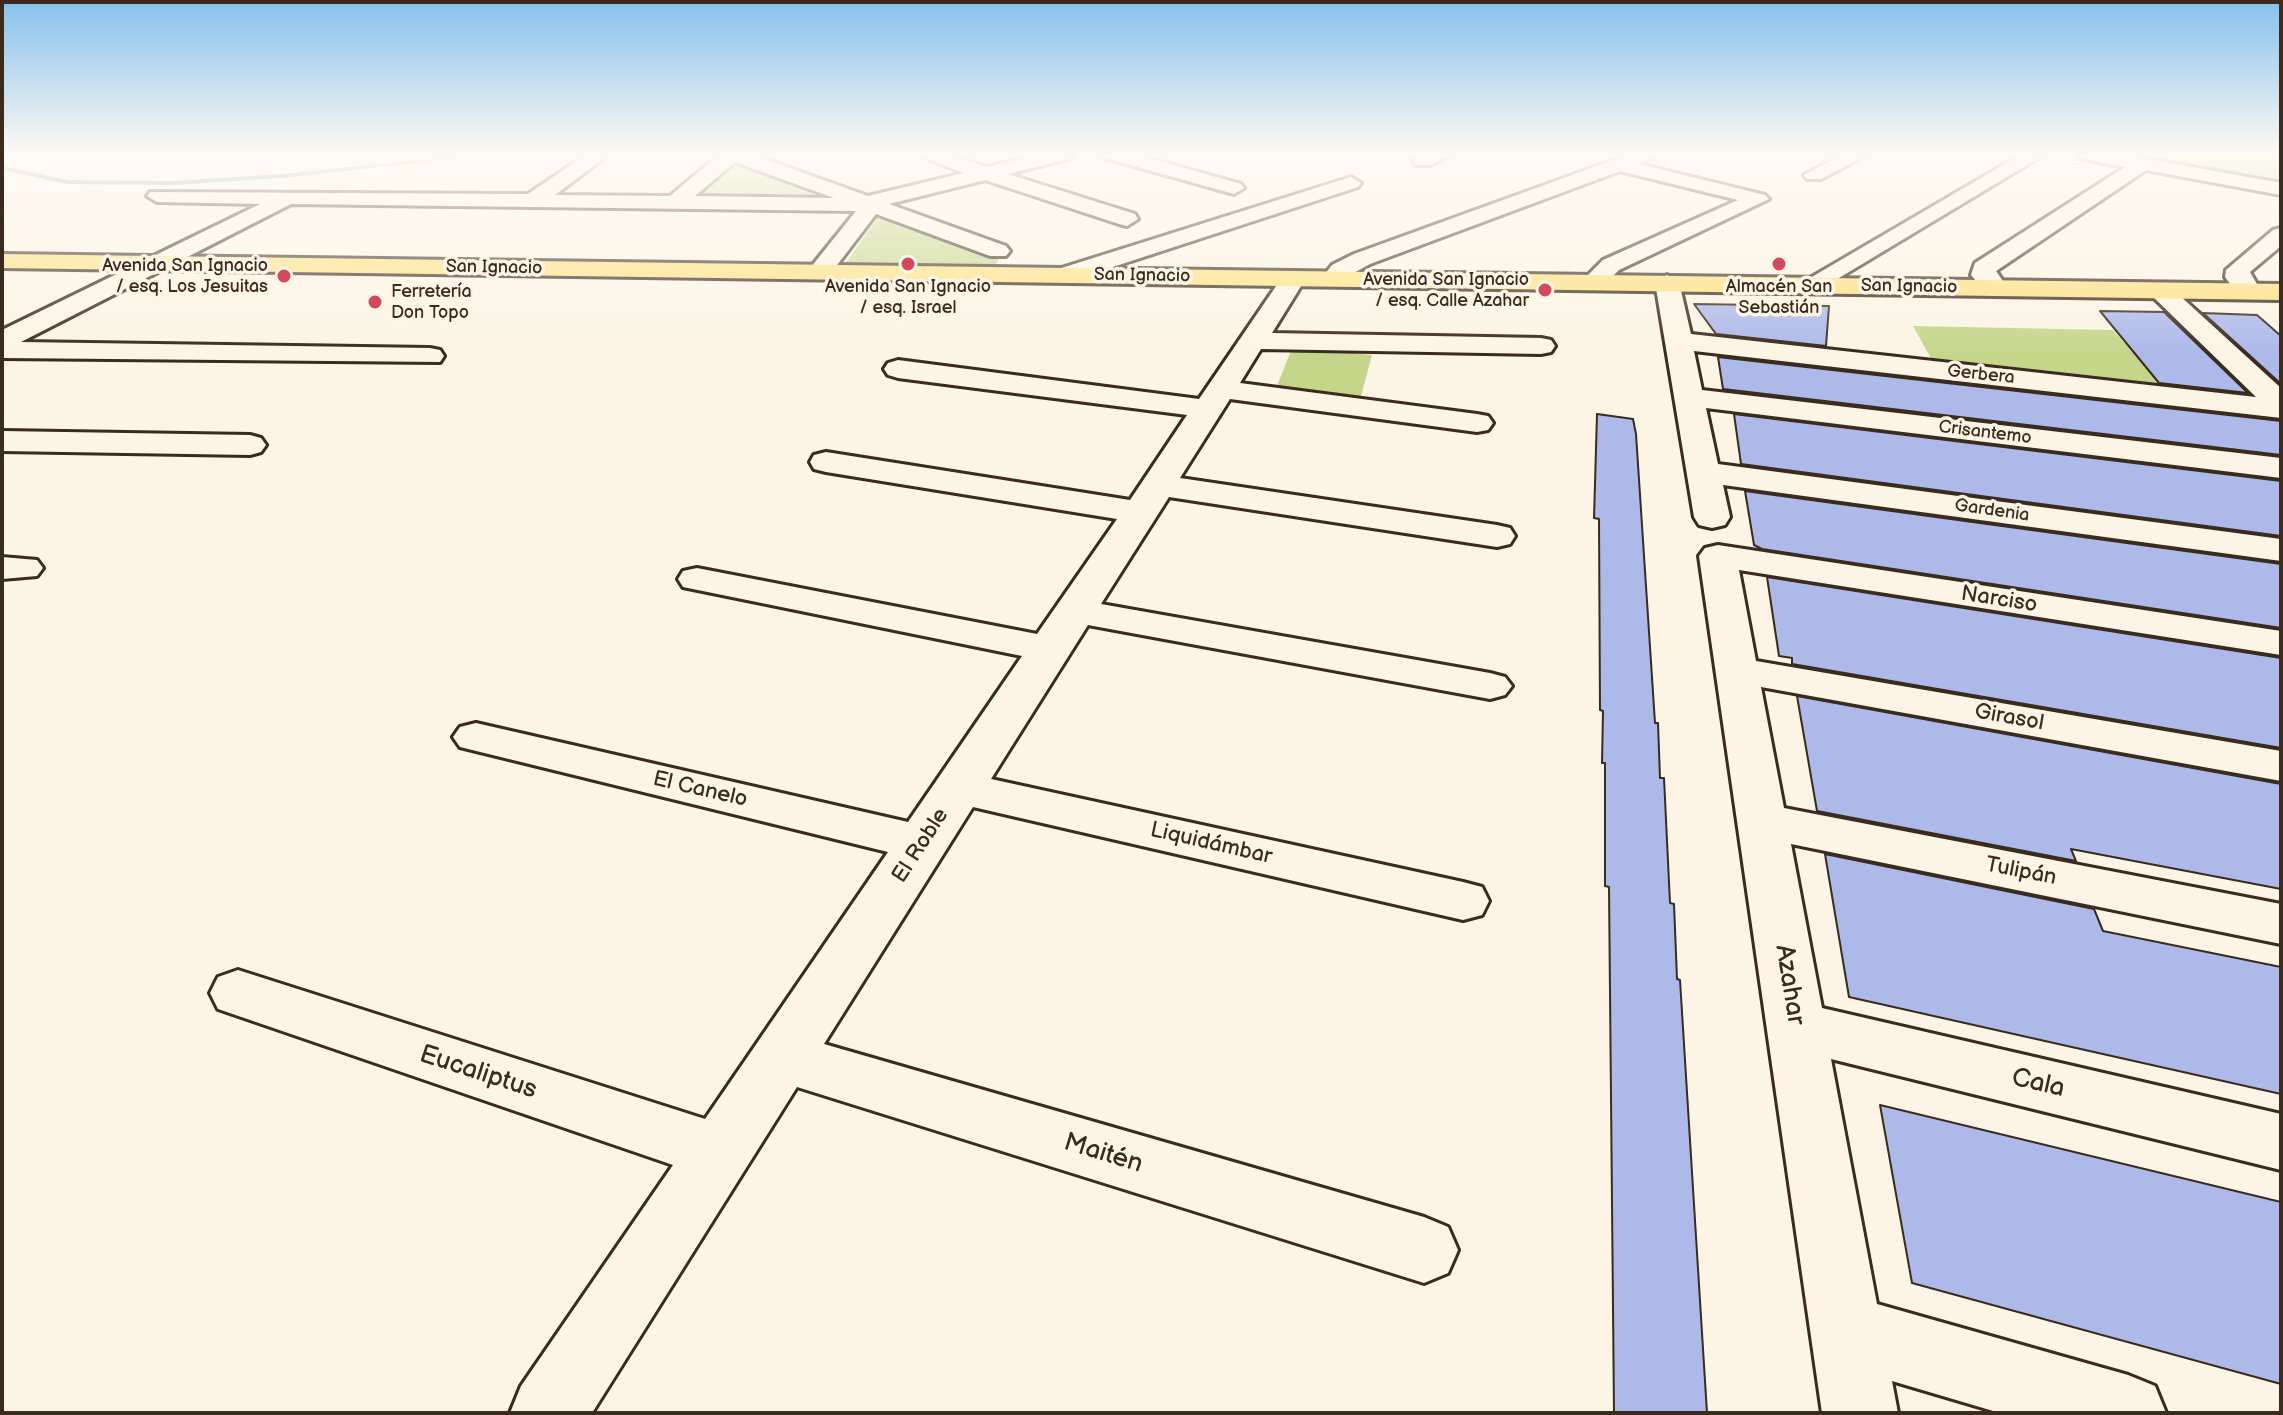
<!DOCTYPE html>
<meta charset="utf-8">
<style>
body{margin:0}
#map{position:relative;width:2283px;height:1415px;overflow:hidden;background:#fcf5e5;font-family:"Balsamiq Sans",sans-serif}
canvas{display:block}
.frame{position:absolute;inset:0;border:4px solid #3b2a1e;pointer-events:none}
</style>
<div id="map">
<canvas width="2283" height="1415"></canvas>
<div class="frame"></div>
</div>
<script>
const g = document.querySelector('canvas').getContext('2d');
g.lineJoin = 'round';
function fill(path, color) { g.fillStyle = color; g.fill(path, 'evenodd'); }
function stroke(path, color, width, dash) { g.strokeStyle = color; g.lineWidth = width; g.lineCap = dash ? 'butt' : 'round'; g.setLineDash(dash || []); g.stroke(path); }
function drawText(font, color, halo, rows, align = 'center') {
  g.font = font + ' "Balsamiq Sans",sans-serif'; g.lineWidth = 7; g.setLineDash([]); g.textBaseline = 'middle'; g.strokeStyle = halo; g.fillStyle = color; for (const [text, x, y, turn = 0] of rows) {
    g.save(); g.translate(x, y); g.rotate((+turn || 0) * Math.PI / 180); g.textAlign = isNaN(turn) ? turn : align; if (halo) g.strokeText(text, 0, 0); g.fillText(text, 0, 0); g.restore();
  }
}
const green = new Path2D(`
 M2105,154h176v32z
 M739,159l111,45 -159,-3z
 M880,214l122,37 -8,18 -151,-2z
 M1913,326l200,4 50,57 -231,-27z
 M1292,348l80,7 -12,45 -85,-9z`);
const stream = new Path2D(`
 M473,154h24l-216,24 -107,7 -107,-1 -65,-14v-4l8,1 57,13 107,1 107,-7z`);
const building = new Path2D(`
 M1694,304l135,2 -3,40 -110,-12z
 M2100,311l64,1 84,81 -89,-10z
 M2203,313l54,2 24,21v48z
 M1718,357l563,64v34l-558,-66z
 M1597,414l36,5 3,15 19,289h3l2,55h4l6,125 4,1 3,75 3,1 27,433h-93l-5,-526 -4,-1v-123h-3l1,-52 -3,-1 -1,-191 -5,-1z
 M1734,414l547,67v55l-540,-72z
 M1745,491l536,73v64l-519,-79 -8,-4z
 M1767,577l514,81v90l-489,-84v-6l-13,-2z
 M1797,696l484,88v105l-210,-40 5,12 -259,-50z
 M1825,854l269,55 9,22 178,36v127l-432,-97z
 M1880,1105l401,97v182l-369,-101z`);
const minor = new Path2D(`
 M587,154h14l3,4 -49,37 115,1 50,-42h31l117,42 96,-23 -48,-19h29l42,13 54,-13h33l-2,4 -64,16 127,40 3,5 -11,7 -8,-2 -134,-44 -96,24 117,42 4,5 -4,5h-16l-114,-42 -48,63 -9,2 -12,-7 49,-61 -565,-7 -270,138 409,6 10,2 4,6 -4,6 -438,-4v-28l258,-126 -103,-2 -10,-6 3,-4 378,2zM735,162l99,36 -139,-2z
 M1103,154h31l107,30 3,4 -10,6 -129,-36z
 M1424,154h29l-23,11h-14l-3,-4z
 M1630,154h28l-19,10 126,31 4,4 -150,71 -17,17 -9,2 -12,-7 22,-22 135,-60 -118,-29 -250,93 -20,11 -8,9h-18l-3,-5 11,-14 22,-11z
 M1844,154h25l-48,25h-14l-3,-4z
 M2022,154h23l-226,136h-18l-3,-5z
 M2078,154h42l161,29v12l-135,-25 -150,101 12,17 -4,5h-18l-15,-18 4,-12 150,-96 -45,-9z
 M1351,177l10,6 -3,4 -285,93h-18l-3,-5 3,-5z
 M2281,228v18l-31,26 11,19 -13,8 -9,-3 -14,-19 1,-7 47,-40z
 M1294,271l12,7 -34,55 269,5 10,2 4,6 -4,6 -10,2 -280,-5 -21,34 237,31 11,2 5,7 -5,7 -11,2 -247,-33 -50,79 317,47 13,3 5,8 -5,8 -13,3 -328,-50 -68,107 389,69 15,4 7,9 -7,9 -15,4 -402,-74 -97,154 472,103 19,5 7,14 -7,14 -19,5 -490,-113 -149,237 600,173 24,10 10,23 -10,23 -24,10 -627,-196 -205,326h-82l11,-27 152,-221 -455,-156 -8,-16 8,-16 20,-7 467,149 183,-267 -428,-105 -7,-10 7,-10 16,-4 432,99 114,-166 -339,-69 -5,-8 5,-8 14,-3 340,66 80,-115 -291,-47 -12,-3 -4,-7 4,-7 12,-3 304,48 57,-85 -289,-37 -10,-3 -4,-6 4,-6 10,-3 301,39 86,-126z
 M1667,275l12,7 12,52 565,63 -111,-108 4,-5h18l114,104v30l-587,-67 8,39 579,68v20l-575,-70 12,56 563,75v22l-558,-76 7,32 -5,8 -13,3 -13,-3 -5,-8 -39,-235z
 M2,431l248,4 11,3 5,7 -5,7 -11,3 -248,-4z
 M1718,545l563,86v24l-542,-85 17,91 525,90v30l-520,-94 23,121 497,96v40l-490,-100 31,164 459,106v56l-450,-111 46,245 251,71 27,11 11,27h-166l-108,-32 6,32h-76l-123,-857 6,-8z
 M2,557l35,3 6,8 -6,8 -35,3z`);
const major = new Path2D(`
 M2,254l2279,30v16l-2279,-32z`);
const markers = [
 [908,264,8,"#d1495b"],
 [1779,264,8,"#d1495b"],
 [284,276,8,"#d1495b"],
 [1545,290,8,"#d1495b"],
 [375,302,8,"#d1495b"]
];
const farPoinames = [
 ["Avenida San Ignacio",268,266],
 ["/ esq. Los Jesuitas",268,287],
 ["Avenida San Ignacio",1529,280],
 ["/ esq. Calle Azahar",1529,301],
 ["Avenida San Ignacio",908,287,"center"],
 ["/ esq. Israel",908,308,"center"],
 ["Almacén San",1779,287,"center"],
 ["Sebastián",1779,308,"center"],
 ["Ferretería",391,292,"left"],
 ["Don Topo",391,313,"left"]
];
const farStreetnames = [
 ["San Ignacio",494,268,1],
 ["San Ignacio",1142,276,1],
 ["San Ignacio",1909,287,1],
 ["Gerbera",1981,375,6],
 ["Crisantemo",1985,433,7],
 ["Gardenia",1992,511,8]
];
const streetNames = [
 ["Narciso",1999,600,9],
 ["Girasol",2009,718,10],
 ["El Canelo",700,790,13],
 ["Liquidámbar",1211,844,13],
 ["El Roble",921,846,-57],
 ["Tulipán",2021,872,11]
];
const nearStreetnames = [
 ["Azahar",1789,985,81],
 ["Eucaliptus",478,1073,18],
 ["Cala",2038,1084,13],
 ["Maitén",1103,1154,17]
];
fill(green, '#c5d68a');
fill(stream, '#708f9f');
fill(building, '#adb9e9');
stroke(building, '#3b2a1e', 2);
stroke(minor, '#3b2a1e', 6);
stroke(major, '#3b2a1e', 6);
fill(minor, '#fcf5e5');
fill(major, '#fde080');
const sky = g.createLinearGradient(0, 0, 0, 352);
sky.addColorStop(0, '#86c0ed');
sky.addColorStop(0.44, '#fefaf3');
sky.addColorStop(1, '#fefaf300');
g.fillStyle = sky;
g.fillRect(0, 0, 2283, 352);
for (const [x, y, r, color] of markers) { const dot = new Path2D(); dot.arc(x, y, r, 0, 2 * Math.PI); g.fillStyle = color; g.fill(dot); stroke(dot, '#fcf5e5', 3); }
drawText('18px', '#3b2a1e', '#fcf5e5', farPoinames, 'right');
drawText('18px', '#3b2a1e', '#fcf5e5', farStreetnames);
drawText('22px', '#3b2a1e', '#fcf5e5', streetNames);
drawText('26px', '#3b2a1e', '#fcf5e5', nearStreetnames);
</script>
